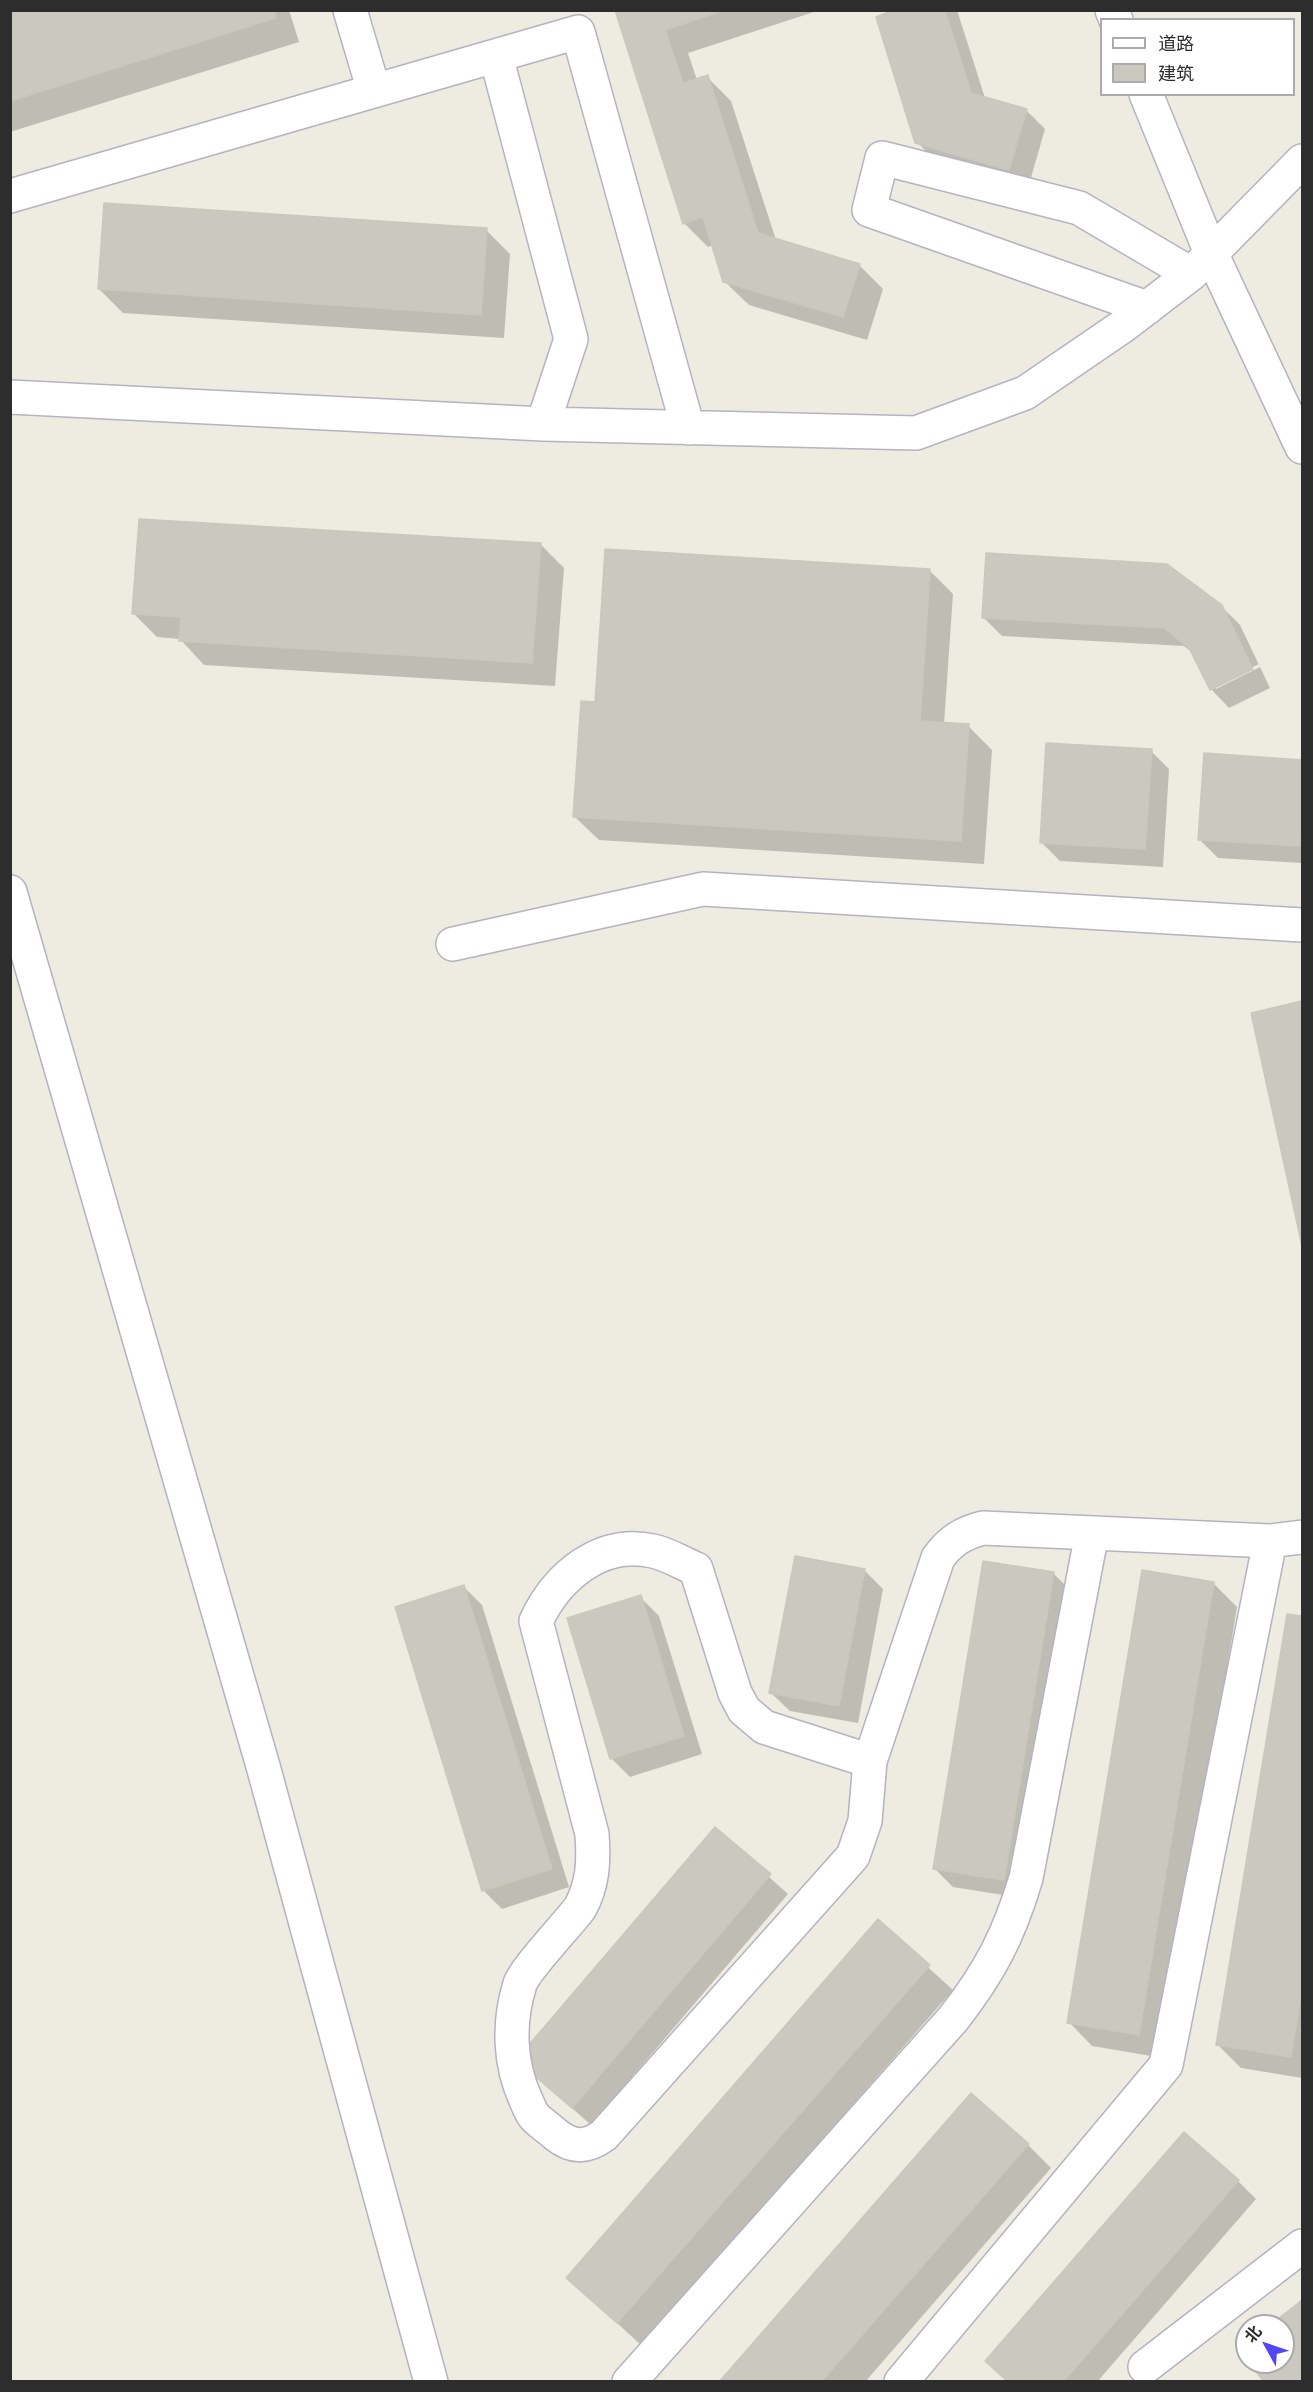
<!DOCTYPE html>
<meta charset="utf-8">
<style>
body{margin:0}
#map{position:relative;width:1313px;height:2392px;overflow:hidden;background:#eeece0;font-family:"Titillium Web","Noto Sans SC",sans-serif}
canvas{display:block}
.frame{position:absolute;inset:0;border:12px solid #2d2d2d;pointer-events:none}
.legend{position:absolute;left:1100px;top:18px;width:195px;height:78px;box-sizing:border-box;background:#fff;border:2px solid #ababab;margin:0;padding:8px 10px;list-style:none;font-size:18px;color:#2d2d2d}
.legend li{display:flex;align-items:center;gap:12px;height:30px}
.legend b{width:30px;border:2px solid #ababab}
.north{position:absolute;left:1235px;top:2314px;width:60px;height:60px;box-sizing:border-box;background:#fff;border:2px solid #ababab;border-radius:50%;rotate:310deg;font-size:16px;font-weight:700;line-height:24px;text-align:center;color:#2d2d2d}
.north::after{content:'';display:block;margin:auto;width:21px;height:27px;background:#5246f5;clip-path:polygon(50% 0,100% 100%,50% 72%,0 100%)}
</style>
<div id="map">
<canvas width="1313" height="2392"></canvas>
<div class="frame"></div>
<ul class="legend">
<li><b style="height:8px;background:#fff"></b>道路</li>
<li><b style="height:16px;background:#cac8bf"></b>建筑</li>
</ul>
<div class="north">北</div>
</div>
<script>
const g = document.querySelector('canvas').getContext('2d');
g.lineJoin = 'round';
function fill(path, color) { g.fillStyle = color; g.fill(path, 'evenodd'); }
function stroke(path, color, width, dash) { g.strokeStyle = color; g.lineWidth = width; g.lineCap = dash ? 'butt' : 'round'; g.setLineDash(dash || []); g.stroke(path); }
const shadow = new Path2D(`
 M16,10h273l10,32 -289,90v-120z
 M616,10h204l-132,43 9,27 10,-3 24,24 45,139 83,25 24,24 -16,51 -118,-35 -25,-24 -11,-36 -5,2 -24,-24z
 M899,10h58l28,88 41,12 19,19 -17,59 -92,-27 -19,-19z
 M486,230l24,24 -6,84 -381,-25 -24,-24z
 M540,544l24,24 -9,118 -351,-21 -24,-26 -23,-2 -23,-23z
 M929,570l24,24 -9,130 24,2 24,24 -8,114 -385,-24 -24,-23 22,-114z
 M1221,606l19,19 30,63 -41,20 -18,-19 -17,-35 -10,-8 -182,-10 -19,-19zM1259,664l1,3 -44,22v-4z
 M1151,751l18,18 -6,98 -103,-6 -19,-19z
 M1205,755l97,6v102l-84,-5 -19,-19z
 M1302,1003v236l-49,-225z
 M864,1570l19,19 -25,134 -68,-12 -19,-18z
 M1054,1574l18,18 -50,306 -69,-11 -19,-19z
 M1213,1583l24,24 -74,451 -71,-12 -23,-24z
 M464,1587l18,18 87,282 -67,22 -19,-19z
 M640,1597l19,19 43,138 -72,23 -19,-19z
 M1288,1616l14,2v460l-61,-10 -24,-24z
 M715,1829l73,65 -197,231 -73,-65z
 M878,1922l75,68 -311,356 -74,-68z
 M1028,2145l23,23 -186,214h-144z
 M1238,2181l18,18 -159,183h-90l-20,-21z
 M1302,2302v80h-36l-15,-20h32v-36h-11z
 M1247,2346v11l-5,-7z`);
const building = new Path2D(`
 M274,10l2,8 -266,83v-90z
 M615,10h109l-59,20 18,53 25,-8 50,158 102,31 -17,53 -120,-35 -20,-65 -20,7z
 M894,10h51l26,83 56,16 -18,61 -94,-27 -39,-126z
 M104,203l383,25 -6,87 -383,-26z
 M139,519l402,24 -9,120 -353,-22 2,-24 -49,-3z
 M605,549l325,20 -5,78 -325,-19z
 M986,553l181,11 55,41 31,64 -43,21 -21,-42 -25,-20 -182,-10z
 M600,628l325,19 -5,74 -325,-19z
 M581,701l388,23 -8,117 -388,-24z
 M1046,743l106,6 -7,100 -105,-6z
 M1204,753l98,7 -2,86 -102,-6z
 M1302,1001v245l-51,-233z
 M795,1556l70,13 -26,137 -70,-13z
 M983,1561l71,11 -50,308 -71,-11z
 M1142,1570l72,12 -75,453 -72,-12z
 M464,1585l88,284 -70,22 -87,-284z
 M641,1595l43,141 -74,23 -43,-141z
 M1287,1614l15,2v372l-11,69 -75,-12z
 M715,1827l56,47 -199,234 -56,-48z
 M878,1919l52,46 -313,358 -51,-45z
 M971,2093l58,51 -208,238h-102z
 M1184,2132l55,48 -176,202h-55l-23,-21z
 M1302,2300v82h-38l-15,-20h34v-36h-14z`);
const minor = new Path2D(`
 M350,10l24,81
 M1112,10l4,10
 M496,56l75,283 -28,85
 M1146,94l65,159 91,194
 M10,196l568,-164 110,396
 M1147,308l-278,-98 13,-52 197,50 112,66
 M10,397l533,27 373,9 109,-40 98,-67 68,-52 111,-113
 M10,892l253,874 168,616
 M453,944l250,-55 599,36
 M870,1761l-106,-34 -20,-17 -9,-17 -39,-124c-14,-6 -29,-15 -43,-18 -53,-12 -96,26 -117,70l56,213c2,28 1,50 -12,74 -12,16 -55,61 -60,76 -12,38 -11,80 6,116 2,5 5,12 8,16 6,7 15,12 21,18 17,14 32,14 49,1l249,-279 12,-35 5,-60 68,-203c12,-17 25,-25 45,-30l287,13 32,-4
 M1145,2367l157,-121
 M629,2382l324,-363c37,-47 56,-84 73,-141l66,-345
 M901,2382l265,-317 104,-524`);
fill(shadow, '#0003');
fill(building, '#cac8bf');
stroke(building, '#cac8ba', 1.5);
stroke(minor, '#b4b3c0', 36);
stroke(minor, '#fff', 33);
</script>
